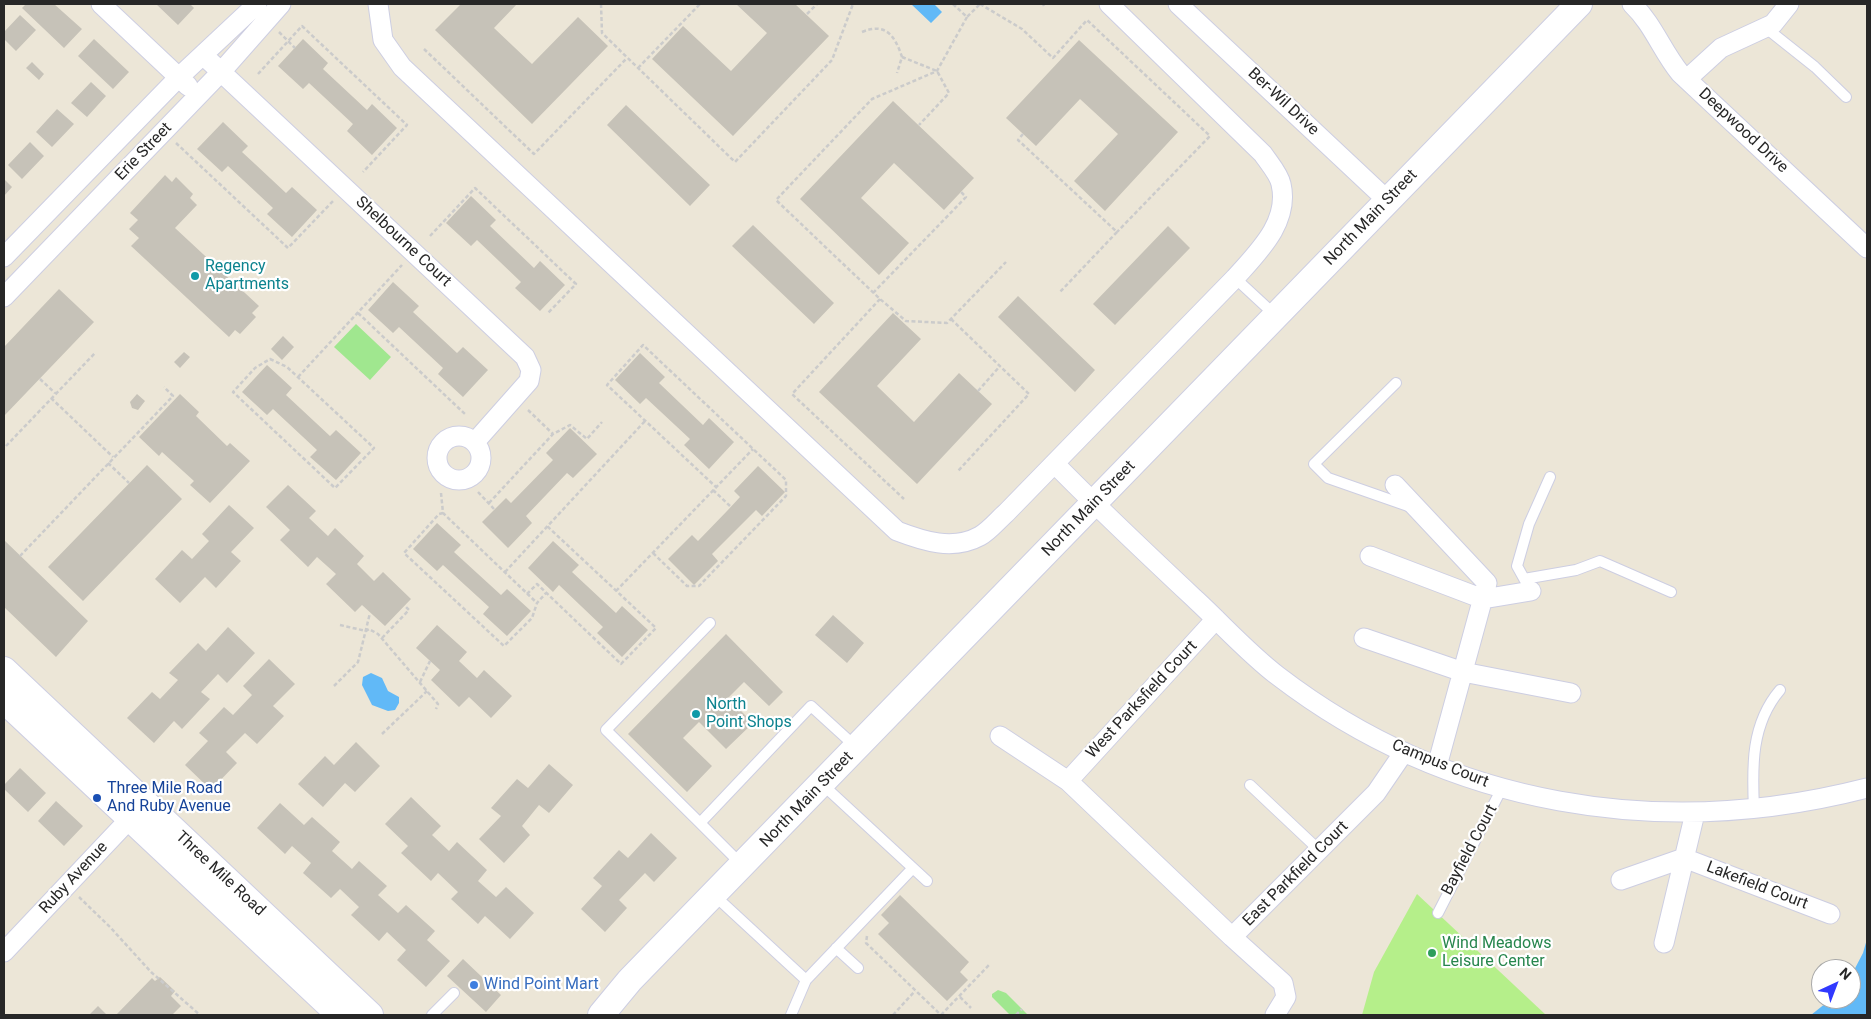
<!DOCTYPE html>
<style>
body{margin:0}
#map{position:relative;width:1871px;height:1019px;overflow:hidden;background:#ece6d7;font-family:Roboto,sans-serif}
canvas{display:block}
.frame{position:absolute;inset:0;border:5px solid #272727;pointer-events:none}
.north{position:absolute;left:1811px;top:959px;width:50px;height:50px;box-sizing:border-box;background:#fff;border:1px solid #a9a9a9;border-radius:50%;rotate:43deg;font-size:14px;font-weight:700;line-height:20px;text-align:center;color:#272727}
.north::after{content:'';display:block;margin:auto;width:18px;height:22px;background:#3139ff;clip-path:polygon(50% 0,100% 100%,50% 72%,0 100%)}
</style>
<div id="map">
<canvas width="1871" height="1019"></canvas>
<div class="frame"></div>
<div class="north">N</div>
</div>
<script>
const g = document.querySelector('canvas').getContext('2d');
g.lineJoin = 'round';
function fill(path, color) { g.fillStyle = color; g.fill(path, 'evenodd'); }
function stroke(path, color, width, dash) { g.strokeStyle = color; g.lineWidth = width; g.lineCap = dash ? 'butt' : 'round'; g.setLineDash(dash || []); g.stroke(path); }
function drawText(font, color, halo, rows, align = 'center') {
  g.font = font + ' Roboto,sans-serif'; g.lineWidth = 4.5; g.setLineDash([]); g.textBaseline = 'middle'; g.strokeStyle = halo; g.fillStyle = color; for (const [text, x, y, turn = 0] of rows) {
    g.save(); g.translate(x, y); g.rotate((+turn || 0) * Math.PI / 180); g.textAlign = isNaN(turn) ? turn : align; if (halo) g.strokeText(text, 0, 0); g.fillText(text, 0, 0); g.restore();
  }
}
const green = new Path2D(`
 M356,324l35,33 -21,23 -36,-33z
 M998,990l8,3 22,22h-18l-18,-18v-3z`);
const pitch = new Path2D(`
 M1417,894l129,121h-184l12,-43z`);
const water = new Path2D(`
 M911,4h23l8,8 -11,11z
 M371,673l11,5 6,13 11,6v6l-4,7 -7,1 -16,-6 -10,-20 1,-8z
 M1867,939v76h-56l20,-16h20v-23l12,-23z`);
const building = new Path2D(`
 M26,4h28l28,25 -18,19 -42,-40z
 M156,4h34l4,4 -16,17z
 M461,4h56l-23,24 38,36 46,-47 30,29 -76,78 -97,-94z
 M736,4h59l34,32 -96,100 -81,-77 31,-33 48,45 36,-38z
 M20,15l16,15 -20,21 -12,-12v-7z
 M94,39l35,33 -16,17 -35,-33z
 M303,39l25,24 -5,6 44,41 5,-6 25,24 -25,27 -25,-24 6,-7 -44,-41 -6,6 -25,-23z
 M1079,40l99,92 -73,79 -31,-30 44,-47 -38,-35 -44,47 -30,-28z
 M32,62l12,12 -5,6 -13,-12z
 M91,82l15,14 -19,21 -16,-14z
 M893,101l81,77 -30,32 -50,-47 -33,35 48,45 -30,32 -79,-76z
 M626,105l84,80 -20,21 -83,-81z
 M57,109l17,15 -22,23 -16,-15z
 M223,122l25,24 -6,6 13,12 31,29 6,-6 25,23 -25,27 -25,-23 6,-6 -45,-42 -6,6 -25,-23z
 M30,142l14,14 -22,23 -14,-14z
 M165,175l7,7 4,-5 17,17 -3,4 7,7 -22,23 84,78 -7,7 4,4 -16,17 -5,-4 -6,7 -98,-91 8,-8 -10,-9 9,-9 -8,-7z
 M4,179l8,8 -8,9z
 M471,196l25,24 -6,6 44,42 6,-7 25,24 -25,26 -25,-23 6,-6 -44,-42 -6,6 -25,-23z
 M753,225l81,78 -20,21 -82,-78z
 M1168,226l22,22 -75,77 -22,-21z
 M393,282l26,24 -6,6 44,41 6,-6 25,23 -25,27 -25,-23 5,-6 -44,-41 -6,6 -25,-23z
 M59,289l35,33 -90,94v-69z
 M1018,296l77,74 -20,22 -77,-75z
 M893,313l28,26 -44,47 37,36 45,-49 33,31 -75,80 -98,-92z
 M283,336l11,11 -12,13 -11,-11z
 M184,352l6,5 -10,11 -6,-6z
 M640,353l25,24 -6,6 44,42 6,-7 25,24 -25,27 -25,-24 6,-6 -44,-41 -6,6 -25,-24z
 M267,365l25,23 -6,7 44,41 6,-6 25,23 -25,27 -26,-23 7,-7 -44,-41 -6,6 -25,-23z
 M137,394l8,7 -7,9 -6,-2 -2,-6z
 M180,394l19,18 -3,4 31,30 3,-3 20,18 -40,42 -20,-18 4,-4 -32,-29 -3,4 -20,-19z
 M570,428l27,26 -24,24 -6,-5 -41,43 6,7 -24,25 -26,-26 24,-24 5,5 42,-43 -7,-7z
 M147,465l35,34 -99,102 -35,-34z
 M758,466l27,26 -23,24 -6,-6 -44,44 6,7 -24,24 -26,-26 24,-24 6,6 29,-30 13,-14 -6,-6z
 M288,485l28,26 -7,7 19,18 7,-8 29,28 -7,8 17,17 9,-9 28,27 -26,27 -23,-21 -7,7 -29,-28 10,-10 -19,-17 -9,10 -28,-27 10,-10 -24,-23z
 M229,505l25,23 -23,24 10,9 -25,27 -11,-11 -25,26 -25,-24 27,-29 10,9 17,-18 -7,-7z
 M437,523l24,22 -7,7 47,43 6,-6 24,22 -24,25 -24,-22 6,-7 -46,-42 -6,6 -24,-22z
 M4,540l84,81 -32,36 -52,-50z
 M553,541l26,24 -7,7 44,41 6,-7 26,24 -26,27 -25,-24 6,-6 -44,-42 -6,7 -25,-24z
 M833,615l31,28 -17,20 -32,-28z
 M437,625l30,27 -8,9 18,17 7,-8 28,26 -21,22 -22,-21 -10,10 -28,-27 9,-10 -24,-22z
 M228,627l27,26 -28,30 -9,-9 -17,18 9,7 -28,30 -8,-8 -20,22 -27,-25 25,-26 8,7 18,-19 -9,-7 29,-30 8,8z
 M726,634l57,58 -14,14 -25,-24 -16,16 25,25 -27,26 -27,-27 -16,16 29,28 -25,26 -59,-58z
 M269,659l26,25 -22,22 11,10 -27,28 -12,-11 -19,19 11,11 -26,27 -26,-25 23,-24 -9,-8 25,-26 9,8 19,-20 -9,-9z
 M356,742l24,24 -25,26 -10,-9 -22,24 -25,-23 27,-28 9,9z
 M549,764l24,21 -24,28 -10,-8 -17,21 8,9 -26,28 -25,-24 22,-23 -10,-8 26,-29 11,9z
 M20,768l26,25 -18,19 -24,-23v-4z
 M411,797l30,29 -9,9 17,16 8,-9 30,28 -9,11 18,16 10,-10 28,26 -24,26 -25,-23 -7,8 -27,-25 7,-7 -20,-19 -7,8 -30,-28 7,-7 -23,-22z
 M56,801l27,25 -19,20 -26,-25z
 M280,803l24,22 8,-8 28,25 -8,9 20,18 7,-8 28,25 -9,9 20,18 8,-8 29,26 -8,9 23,21 -24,26 -29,-27 9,-10 -19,-18 -8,9 -28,-26 8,-8 -19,-18 -9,9 -28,-25 8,-10 -19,-17 -7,8 -28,-26z
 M651,833l26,25 -23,24 -9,-9 -26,27 8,8 -22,24 -24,-23 21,-23 -9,-8 26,-28 9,8z
 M900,895l69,67 -9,10 8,8 -21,21 -69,-67 11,-11 -8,-8z
 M463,959l38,36 -15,17 -39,-36z
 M160,977l15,14 -4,5 10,10 -9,9h-56l36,-37 3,3z
 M98,1006l9,9h-18z`);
const path = new Path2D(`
 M601,4l1,29 133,129 97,-102 21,-56
 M953,4l14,13 13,-13
 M980,4l42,25 31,29 34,-38 123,116 -93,96
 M1043,4l1,2
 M807,14l10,-10
 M967,17l-30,54 -65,28 -96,101 104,99 26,22 41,2 59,-61
 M279,32l16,16
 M862,32c24,-10 33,4 40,25l-5,16
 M424,49l110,105 93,-96
 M902,57l35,14 12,22 -30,32
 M638,68l62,-64
 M258,74l44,-48 105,99 -44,47
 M1023,134l-5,6 99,92 -58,61
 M176,143l112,105 46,-48
 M430,236l45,-48 101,96 -29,30
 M873,293l93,-96 -5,-5
 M880,299l-88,95 112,105
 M358,313l108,102
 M951,319l78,75 -71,77
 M270,359l17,8 87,81 -39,40 -102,-96 22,-24z
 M298,377l104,-112
 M40,379l15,14
 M978,391l22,-25
 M51,398l62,59
 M528,410l25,24
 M6,446l89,-93
 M108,463l21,20
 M713,490l17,16
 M478,492l16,17
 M441,493l2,20 94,90
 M489,503l64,-69 17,-9 17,14 15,-17
 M443,513l-4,1 -35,39 100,93 28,-28 5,-15 9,-10
 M653,553l34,33h12l87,-90v-16l-143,-135 -36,40 109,102
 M20,556l153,-160 -9,-9
 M505,572l140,-151
 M616,591l137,-142
 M527,594l10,-10 84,80 35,-36 -109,-102
 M340,625l26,6 3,-2 9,5 60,70 -2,5
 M382,638l27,-28 -4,-4
 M420,682l10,-21
 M334,686l24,-24 12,-49
 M382,734l45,-43
 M79,897l31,30 41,45 49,43
 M867,936l-1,7 75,72
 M960,997l11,11
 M893,1015l22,-24
 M941,1015l48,-50
 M1016,1015l6,-6`);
const lane = new Path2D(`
 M1766,28l49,39 31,30
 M1235,278l40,37
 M1396,383l-82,81 14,14 83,29
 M1524,579l52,-9 24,-9 71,31
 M1527,584l-10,-18 12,-42 21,-47
 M822,784l105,97
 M1250,785l69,65
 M1754,809c-2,-43 -3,-85 26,-119
 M700,823l-94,-93 104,-107
 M742,865l-42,-42 111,-117 45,41
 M714,895l92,85
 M1438,913l64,-125
 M836,948l22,20
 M432,1015l22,-22
 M791,1015l15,-35 106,-111`);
const street = new Path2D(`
 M101,4l87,82
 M378,4l5,36 19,27 495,464c26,10 56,20 83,5 9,-5 18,-16 26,-23l229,-235c23,-26 55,-56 46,-94 -2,-10 -12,-21 -18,-30l-154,-150
 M1178,4l210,197
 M1632,4c21,20 30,47 48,69l187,175
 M203,55l322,302 6,13 -2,11 -54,61
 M1687,79l34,-31 52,-24 16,-20
 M4,257l174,-179 79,-74
 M4,297l217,-225 60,-68
 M437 458a22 22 0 1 1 44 0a22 22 0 1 1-44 0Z
 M1055,464c46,47 93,91 141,136 27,25 53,54 82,76 171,131 383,165 589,112
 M1395,485l92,98 -50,183
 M1370,556l113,43 48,-8
 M1364,638l99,34 108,21
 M1000,736l68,45 164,156
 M1068,781l148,-162
 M1621,880l63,-22 146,56
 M1664,943l31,-130
 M4,952l135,-143
 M1275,1015l11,-18 -3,-14 -51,-46 144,-144 28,-41`);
const secondary = new Path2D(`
 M4,670l366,345
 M4,700l336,315
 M601,1015l29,-35 949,-976`);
const markers = [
 [195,276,5,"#0f9aa8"],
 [696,714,5,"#0f9aa8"],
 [97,798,5,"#1a4fb4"],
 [1432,953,5,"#2e9e5b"],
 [474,985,5,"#3f7fe0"]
];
const streetNames = [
 ["Ber-Wil Drive",1283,102,43],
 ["Deepwood Drive",1743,131,43],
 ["Erie Street",144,152,-46],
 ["North Main Street",1371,218,-46],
 ["Shelbourne Court",403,242,43],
 ["North Main Street",1089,509,-46],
 ["West Parksfield Court",1142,700,-47],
 ["Campus Court",1440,764,22],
 ["North Main Street",807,800,-46],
 ["Bayfield Court",1470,850,-62],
 ["Three Mile Road",220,874,43],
 ["East Parkfield Court",1296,874,-45],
 ["Ruby Avenue",74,878,-47],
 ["Lakefield Court",1757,886,21]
];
const cultureNames = [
 ["Regency",205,267],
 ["Apartments",205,285],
 ["North",706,705],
 ["Point Shops",706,723]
];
const transitNames = [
 ["Three Mile Road",107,789],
 ["And Ruby Avenue",107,807]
];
const leisureNames = [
 ["Wind Meadows",1442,944],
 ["Leisure Center",1442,962]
];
const shopNames = [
 ["Wind Point Mart",484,985]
];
fill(green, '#a0e78f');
fill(pitch, '#b5ef8a');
fill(water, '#61b9f7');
fill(building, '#c6c2b8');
stroke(lane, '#cdcee2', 12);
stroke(street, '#cdcee2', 21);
stroke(secondary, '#cdcee2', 28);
stroke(path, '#cbcbcb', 2.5, [4, 2.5]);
stroke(lane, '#fff', 10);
stroke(street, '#fff', 19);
stroke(secondary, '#fff', 26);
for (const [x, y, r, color] of markers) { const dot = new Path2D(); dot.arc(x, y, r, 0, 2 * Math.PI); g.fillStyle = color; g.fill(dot); stroke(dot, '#fff', 2); }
drawText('16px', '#272727', '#fff', streetNames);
drawText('16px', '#0d838f', '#fff', cultureNames, 'left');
drawText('16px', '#164399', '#fff', transitNames, 'left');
drawText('16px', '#27864d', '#fff', leisureNames, 'left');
drawText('16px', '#366cbe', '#fff', shopNames, 'left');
</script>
